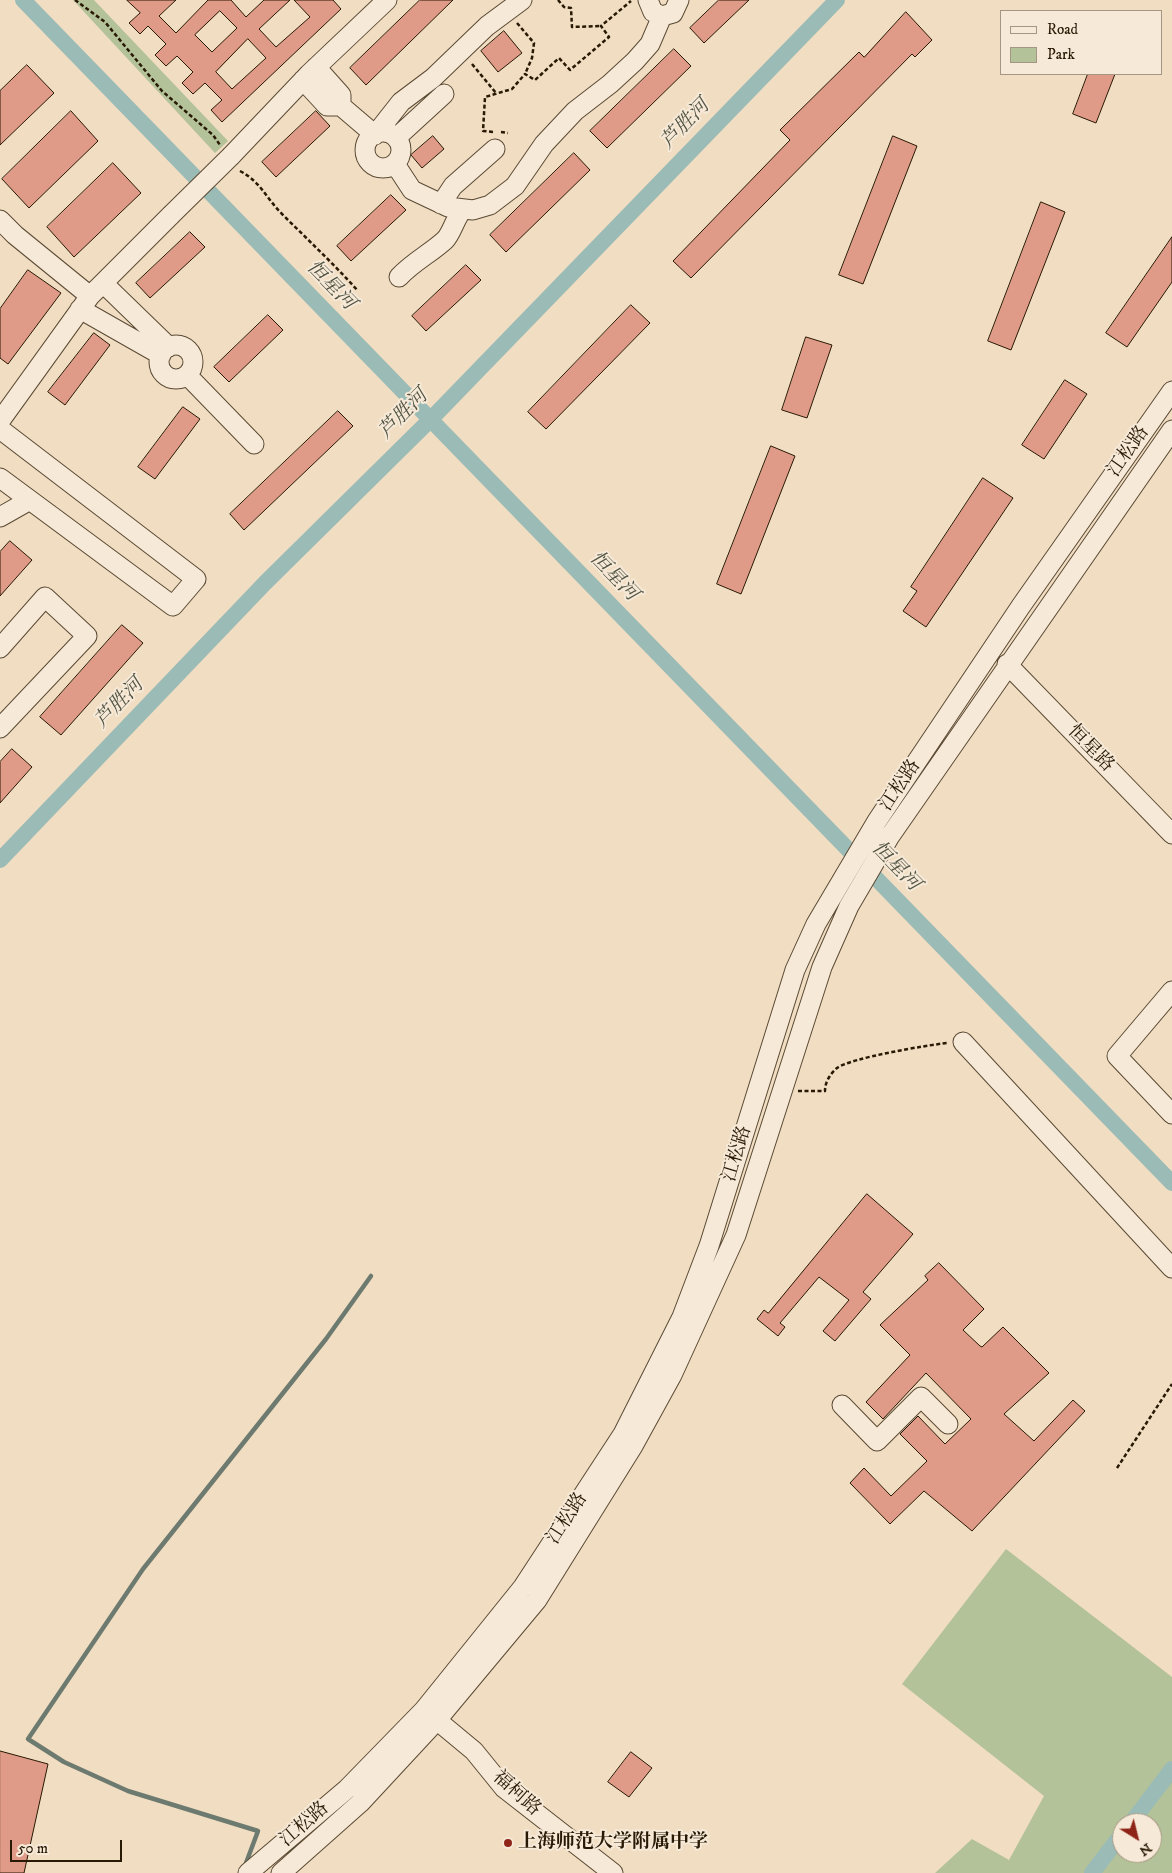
<!DOCTYPE html>
<meta charset="utf-8">
<style>
body{margin:0}
#map{position:relative;width:1172px;height:1873px;overflow:hidden;background:#f1ddc2;font-family:"IM FELL DW Pica",serif}
canvas{display:block}
.legend{position:absolute;left:1000px;top:10px;width:162px;height:65px;box-sizing:border-box;background:#f6e9d7;border:1px solid #a49683;margin:0;padding:6px 9px;list-style:none;font-size:15px;color:#281904}
.legend li{display:flex;align-items:center;gap:10px;height:25px}
.legend b{width:25px;border:1px solid #a49683}
.north{position:absolute;left:1112px;top:1813px;width:50px;height:50px;box-sizing:border-box;background:#f6e9d7;border:1px solid #a49683;border-radius:50%;rotate:144deg;font-size:14px;font-weight:700;line-height:20px;text-align:center;color:#281904}
.north::after{content:'';display:block;margin:auto;width:18px;height:22px;background:#8f2418;clip-path:polygon(50% 0,100% 100%,50% 72%,0 100%)}
.scale{position:absolute;left:10px;top:1840px;width:112px;height:22px;box-sizing:border-box;border:2px solid #281904;border-top:0;padding-left:6px;font-size:15px;line-height:18px;white-space:nowrap;color:#281904;-webkit-text-stroke:4px #f6e9d7;paint-order:stroke}
</style>
<div id="map">
<canvas width="1172" height="1873"></canvas>
<ul class="legend">
<li><b style="height:6px;background:#f6e9d7"></b>Road</li>
<li><b style="height:14px;background:#b3c298"></b>Park</li>
</ul>
<div class="north">N</div>
<div class="scale">50 m</div>
</div>
<script>
const g = document.querySelector('canvas').getContext('2d');
g.lineJoin = 'round';
function fill(path, color) { g.fillStyle = color; g.fill(path, 'evenodd'); }
function stroke(path, color, width, dash) { g.strokeStyle = color; g.lineWidth = width; g.lineCap = dash ? 'butt' : 'round'; g.setLineDash(dash || []); g.stroke(path); }
function drawText(font, color, halo, rows, align = 'center') {
  g.font = font + ' "IM FELL DW Pica","Noto Serif SC",serif'; g.lineWidth = 4; g.setLineDash([]); g.textBaseline = 'middle'; g.strokeStyle = halo; g.fillStyle = color; for (const [text, x, y, turn = 0] of rows) {
    g.save(); g.translate(x, y); g.rotate((+turn || 0) * Math.PI / 180); g.textAlign = isNaN(turn) ? turn : align; if (halo) g.strokeText(text, 0, 0); g.fillText(text, 0, 0); g.restore();
  }
}
const green = new Path2D(`
 M73,0h21l134,141 -13,12z
 M1006,1549l166,128v196h-237l37,-34 37,21 35,-64 -142,-112zM1122,1823h30v30h-30z`);
const stream = new Path2D(`
 M246,1863l12,-32 -130,-40 -64,-29 -36,-23 115,-170 183,-230 45,-63`);
const canal = new Path2D(`
 M23,0l1149,1183
 M0,860l265,-277 166,-164 406,-419
 M1131,1823l41,-54
 M1092,1873l30,-39`);
const building = new Path2D(`
 M127,0h49l-17,16 17,17 32,-33h23l15,17 18,-17h26l-31,29 17,18 34,-30 -16,-17h39l8,9 -119,113 -11,-12 11,-10 -17,-17 -12,11 -11,-11 11,-11 -16,-16 -11,10 -11,-11 11,-11 -18,-18 -8,8 -11,-11 11,-10zM220,11l17,17 -25,24 -17,-17zM248,39l18,19 -34,31 -16,-17z
 M420,0h33l-87,85 -16,-17z
 M719,0h30l-45,43 -14,-15z
 M906,12l26,28 -17,17 -3,-3 -221,224 -18,-17 117,-121 -10,-10 79,-78 5,5z
 M504,31l18,22 -24,19 -17,-21z
 M674,49l17,17 -84,82 -17,-17z
 M27,65l27,28 -54,52v-54z
 M1088,74h27l-19,49 -23,-9z
 M71,111l27,30 -69,67 -27,-29z
 M316,111l14,15 -54,51 -14,-15z
 M433,136l11,13 -22,19 -11,-13z
 M893,136l24,10 -54,138 -24,-9z
 M574,153l16,17 -84,82 -16,-17z
 M113,163l28,30 -67,64 -27,-30z
 M391,195l15,15 -55,51 -14,-15z
 M1041,202l24,10 -54,138 -23,-9z
 M190,232l15,15 -55,51 -14,-15z
 M1172,237v45l-45,65 -21,-14z
 M466,265l15,15 -55,51 -14,-15z
 M28,270l33,23 -53,71 -8,-6v-49z
 M631,305l19,18 -104,106 -18,-17z
 M268,315l15,15 -54,52 -15,-15z
 M94,333l16,12 -45,60 -17,-13z
 M806,337l26,8 -25,73 -25,-8z
 M1065,380l22,14 -43,65 -22,-14z
 M183,407l17,12 -45,60 -17,-12z
 M338,411l15,15 -109,104 -14,-16z
 M771,446l24,10 -54,138 -24,-10z
 M983,478l30,20 -87,129 -23,-16 14,-20 -6,-4z
 M10,541l22,19 -32,36v-44z
 M122,625l21,18 -82,92 -21,-18z
 M12,749l20,18 -32,36v-41z
 M867,1194l46,40 -50,58 8,7 -36,42 -12,-10 26,-31 -30,-23 -39,46 5,4 -7,9 -21,-17 7,-9 4,3z
 M939,1263l45,46 -21,21 17,16 2,1 21,-20 46,46 -45,41 30,27 39,-41 12,11 -113,120 -48,-40 -34,33 -40,-41 14,-15 27,28 36,-35 -27,-27 18,-18 27,28 26,-25 -45,-46 -43,46 -17,-17 44,-47 -30,-30 48,-45 -3,-4z
 M0,1751l48,13 -24,109h-24z
 M631,1752l21,16 -23,29 -21,-15z`);
const path = new Path2D(`
 M75,0l30,22 57,69 51,44 7,10
 M558,0l6,7 7,1 1,19 29,-1
 M517,23l17,20 -2,15 -7,16
 M472,64l24,29
 M493,132l-10,-1 2,-34 27,-8 13,-15 10,6 24,-22 11,12 39,-33 -8,-11 30,-25
 M501,132l7,1
 M240,171c21,11 26,27 42,43 26,26 52,50 76,77
 M798,1091h27c0,-9 5,-17 12,-23 13,-10 91,-23 110,-25
 M1117,1468l55,-84`);
const minor = new Path2D(`
 M648,0l5,12 9,4 11,-3 6,-13
 M316,67l25,28v11
 M303,80l24,26h14l34,29 26,-33 32,-24 54,-52 35,-26
 M365 150a18 18 0 1 1 36 0a18 18 0 1 1-36 0Z
 M396,138l48,-44
 M231,156l78,-82 78,-74
 M395,164l17,26 36,17 25,3 17,-5 25,-19 29,-42 31,-33 35,-27 25,-23 15,-17 12,-28
 M441,204l12,-18 42,-37
 M0,220l15,15 75,61
 M399,277c14,-15 32,-24 46,-37 7,-7 10,-22 18,-31
 M103,283l66,64
 M80,309l81,46
 M159 362a17 17 0 1 1 34 0a17 17 0 1 1-34 0Z
 M187,375l67,69
 M0,421l90,-125 81,-81
 M0,429l196,150 -23,27 -173,-128
 M0,517l30,-17
 M0,648l45,-51 42,39 -87,92
 M1007,664l165,170
 M1172,991l-55,65 55,58
 M963,1042l209,226
 M842,1405l35,36 44,-44 27,27
 M427,1712l47,39 30,37 109,85
 M248,1873l99,-84 77,-79 99,-123 100,-153 59,-117 27,-71 86,-276 21,-46 61,-103 144,-215 151,-215
 M281,1873l79,-70 77,-83 100,-120 96,-154 39,-71 64,-140 86,-268 27,-61 41,-70 282,-406`);
const minorBridge = new Path2D(`
 M171,215l60,-59`);
const markers = [
 [508,1843,5,"#8f2418"]
];
const streetNames = [
 ["江松路",1129,452,-55],
 ["恒星路",1090,749,46],
 ["江松路",901,786,-56],
 ["江松路",738,1154,-73],
 ["江松路",568,1519,-57],
 ["福柯路",516,1794,42],
 ["江松路",305,1825,-41]
];
const poiNames = [
 ["上海师范大学附属中学",518,1843]
];
const waterNames = [
 ["芦胜河",686,125,-46],
 ["恒星河",330,286,46],
 ["芦胜河",404,415,-45],
 ["恒星河",613,577,46],
 ["芦胜河",120,704,-46],
 ["恒星河",895,867,46]
];
fill(green, '#b3c298');
stroke(stream, '#6d7a6f', 4.5);
stroke(canal, '#9bbbb6', 16);
fill(building, '#df9b87');
stroke(building, '#281904', 1);
stroke(minor, '#5a4a34', 21);
stroke(path, '#281904', 2.5, [4, 2.5]);
stroke(minor, '#f6e9d7', 19);
stroke(minorBridge, '#5a4a34', 21, []);
stroke(minorBridge, '#f6e9d7', 19);
for (const [x, y, r, color] of markers) { const dot = new Path2D(); dot.arc(x, y, r, 0, 2 * Math.PI); g.fillStyle = color; g.fill(dot); stroke(dot, '#f6e9d7', 2); }
drawText('19px', '#281904', '#f6e9d7', streetNames);
drawText('bold 19px', '#281904', '#f6e9d7', poiNames, 'left');
drawText('italic 20px', '#505242', '#f6e9d7', waterNames);
</script>
